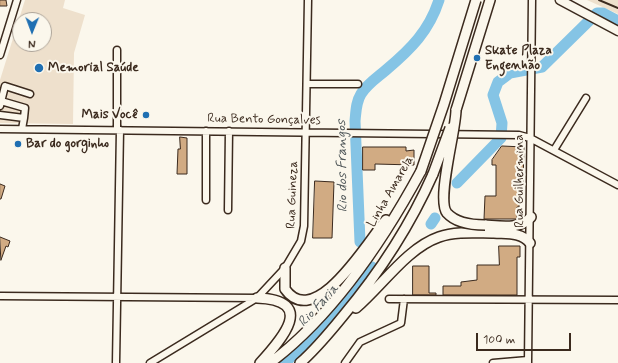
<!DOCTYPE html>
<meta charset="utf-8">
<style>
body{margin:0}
#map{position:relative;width:618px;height:363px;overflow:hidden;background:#fbf7ec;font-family:Mynerve,sans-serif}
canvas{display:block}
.north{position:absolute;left:12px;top:12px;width:40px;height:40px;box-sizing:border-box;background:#fbf7ec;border:1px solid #aea59a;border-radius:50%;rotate:181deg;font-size:11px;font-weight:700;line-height:16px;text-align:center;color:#3b2a1e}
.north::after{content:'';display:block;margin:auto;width:14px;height:18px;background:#1f6fb2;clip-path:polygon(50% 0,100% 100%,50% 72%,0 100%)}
.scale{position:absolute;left:476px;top:333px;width:95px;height:18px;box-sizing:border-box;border:2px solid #3b2a1e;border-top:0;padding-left:5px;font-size:12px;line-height:14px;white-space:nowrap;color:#3b2a1e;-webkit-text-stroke:3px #fbf7ec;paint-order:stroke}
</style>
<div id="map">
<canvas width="618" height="363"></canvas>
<div class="north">N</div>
<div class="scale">100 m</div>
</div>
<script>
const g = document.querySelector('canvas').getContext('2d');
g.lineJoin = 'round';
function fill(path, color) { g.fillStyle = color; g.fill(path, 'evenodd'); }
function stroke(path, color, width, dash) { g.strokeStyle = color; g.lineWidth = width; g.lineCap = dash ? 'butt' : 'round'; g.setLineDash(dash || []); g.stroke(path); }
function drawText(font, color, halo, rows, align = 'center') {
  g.font = font + ' Mynerve,sans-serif'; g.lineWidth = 4; g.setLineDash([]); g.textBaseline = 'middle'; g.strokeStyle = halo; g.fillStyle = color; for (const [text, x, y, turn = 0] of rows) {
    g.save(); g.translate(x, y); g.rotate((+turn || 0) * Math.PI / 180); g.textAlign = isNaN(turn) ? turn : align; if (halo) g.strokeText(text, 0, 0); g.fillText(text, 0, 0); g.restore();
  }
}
const built = new Path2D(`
 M25,0h40l-2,8 22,7 -11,38 -1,71 -73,-1v-43zM20,20h24v24h-24z
 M587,0h31v14z`);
const river = new Path2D(`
 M457,183l44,-45 1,-15 -9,-28 5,-13 12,-9 32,-6 55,-54h6l15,8
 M431,224l4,-6
 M360,242l-5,-121c1,-10 1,-19 6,-27 6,-10 17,-17 25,-24 25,-21 43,-39 53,-70
 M285,363l52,-52 35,-44`);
const building = new Path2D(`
 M0,0h6l1,6h-7z
 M180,137l7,1v36h-10l1,-25h2z
 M502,146l22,1 -1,37h-3l-1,23h-2v12h-33l1,-23h11v-31h-4v-5z
 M363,147h43v4l8,-1v15l-39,-1v6h-12z
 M315,181l19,1 -2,56h-19z
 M0,184l5,2 -4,13h-1z
 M0,237l10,4 -2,6 -2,-1 -5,14z
 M499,246h21v11h-3v38h-74v-9h18v-4l16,-2v-15h22z
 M413,266h16v27h7v2h-23z`);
const minor = new Path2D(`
 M0,55l17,-55
 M307,84h51
 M1,101l24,7 -1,10
 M0,106l5,-20 25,8
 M0,115l24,3 -2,11
 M0,129l519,6 11,3 88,47
 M117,130v-80
 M206,131v69
 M554,150l32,-52
 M228,210l1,-79
 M0,296l257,2
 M389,299l229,1
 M116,363l4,-233
 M150,363l107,-65 28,-30 16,-27 3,-15 4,-226
 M345,363l15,-21 41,-19 3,-24
 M493,363l35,-3
 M528,363l4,-363`);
const major = new Path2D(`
 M560,0l58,31`);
const highway = new Path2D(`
 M456,110l34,-110
 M485,225c15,1 35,5 46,-8
 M285,268v21c30,43 84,-49 101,-69
 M257,298c60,2 25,41 3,65
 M356,308c26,-22 51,-60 83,-71 17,-6 37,-4 55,-4 13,1 27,-1 36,10
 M270,363c64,-48 113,-122 151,-192
 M300,363c16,-14 30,-31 43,-47 37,-44 67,-90 90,-142`);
const rail = new Path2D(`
 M599,0l19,8`);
const highwayBridge = new Path2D(`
 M456,110c0,21 -20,90 -9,103 9,10 25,12 38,12
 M421,171l23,-67 32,-104
 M433,174l17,-46`);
const markers = [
 [477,58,4,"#1f6fb2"],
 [39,68,5,"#1f6fb2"],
 [146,115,4,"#1f6fb2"],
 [18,144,4,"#1f6fb2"]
];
const poiNames = [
 ["Skate Plaza",485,51],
 ["Engenhão",485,66],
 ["Memorial Saúde",48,68],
 ["Mais Você",138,115,"right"],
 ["Bar do gorginho",26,144]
];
const streetNames = [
 ["Rua Bento Gonçalves",264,120,1],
 ["Rua Guilhermina",520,181,-90],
 ["Linha Amarela",391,192,-60],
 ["Rua Guineza",293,195,-88]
];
const waterNames = [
 ["Rio dos Frangos",343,166,-91],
 ["Rio Faria",319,306,-47]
];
fill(built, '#eee0cc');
stroke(river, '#85c4e5', 11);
fill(building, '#d1ab83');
stroke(building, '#3b2a1e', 1);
stroke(minor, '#3b2a1e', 9);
stroke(major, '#3b2a1e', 11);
stroke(highway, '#3b2a1e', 12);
stroke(minor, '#fbf7ec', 6);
stroke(major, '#fbf7ec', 8);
stroke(highway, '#fbf7ec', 9);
stroke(rail, '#3b2a1e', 2);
stroke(highwayBridge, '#3b2a1e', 12, []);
stroke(highwayBridge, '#fbf7ec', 9);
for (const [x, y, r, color] of markers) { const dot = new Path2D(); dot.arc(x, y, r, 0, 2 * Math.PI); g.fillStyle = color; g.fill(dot); stroke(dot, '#fbf7ec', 1.5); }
drawText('bold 13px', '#3b2a1e', '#fbf7ec', poiNames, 'left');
drawText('13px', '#3b2a1e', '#fbf7ec', streetNames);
drawText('italic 14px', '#51585a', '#fbf7ec', waterNames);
</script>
